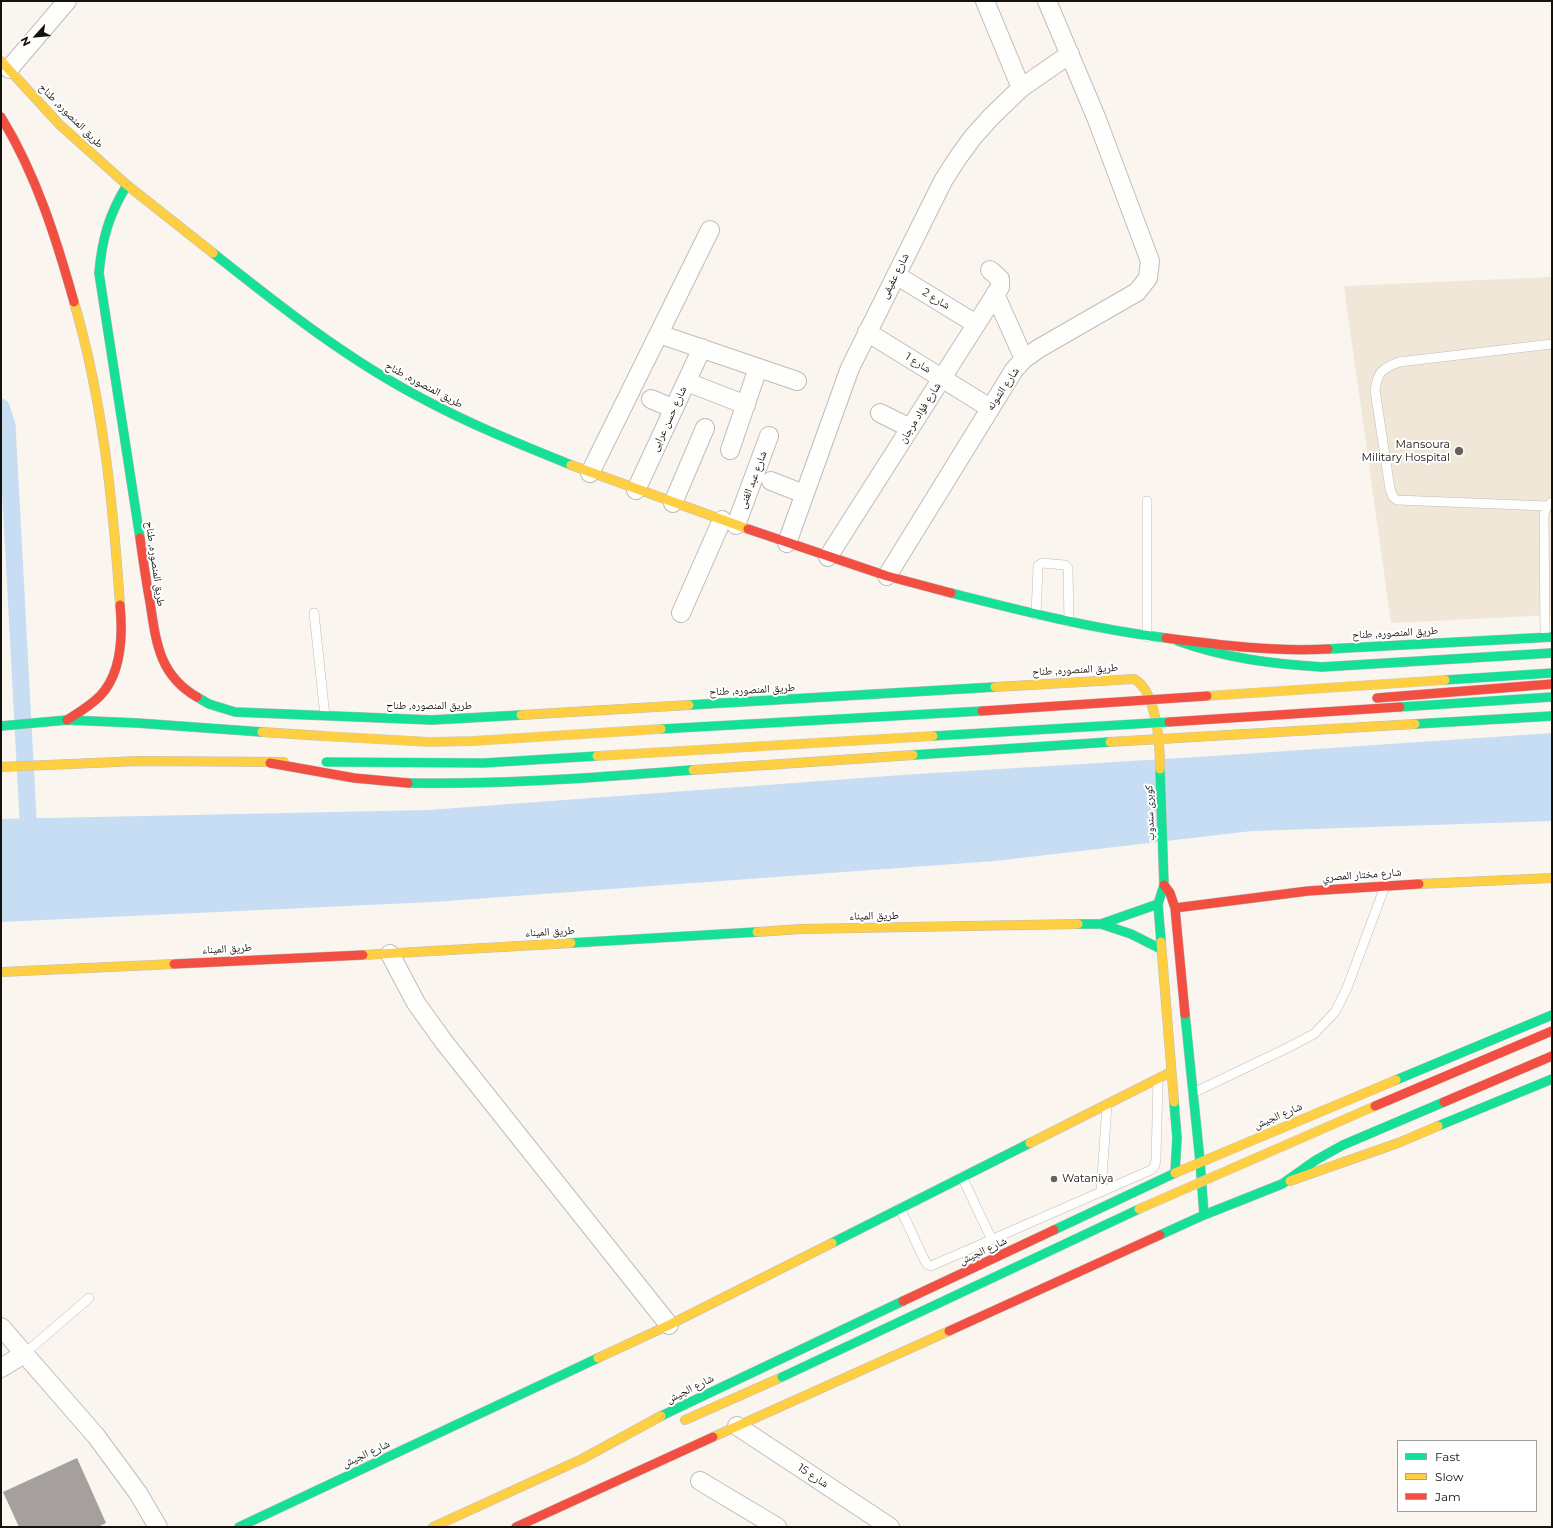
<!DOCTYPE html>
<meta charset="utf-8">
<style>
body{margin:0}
#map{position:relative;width:1553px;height:1528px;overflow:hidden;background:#faf5ee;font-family:Montserrat,sans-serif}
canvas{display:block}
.frame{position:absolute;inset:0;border:2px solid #15120d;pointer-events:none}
.legend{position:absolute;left:1397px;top:1440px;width:140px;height:72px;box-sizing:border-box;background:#fff;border:1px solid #a1a09e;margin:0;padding:5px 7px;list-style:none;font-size:12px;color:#15120d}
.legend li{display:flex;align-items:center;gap:8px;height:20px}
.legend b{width:20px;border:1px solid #a1a09e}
.north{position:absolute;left:16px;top:16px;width:40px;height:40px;-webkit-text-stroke:3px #fff;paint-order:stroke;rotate:243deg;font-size:11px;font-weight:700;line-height:16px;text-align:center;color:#15120d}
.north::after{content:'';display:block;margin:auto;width:14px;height:18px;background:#15120d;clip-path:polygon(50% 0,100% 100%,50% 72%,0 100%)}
</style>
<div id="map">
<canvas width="1553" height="1528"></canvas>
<div class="frame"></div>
<ul class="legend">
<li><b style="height:5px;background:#16e098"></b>Fast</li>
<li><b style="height:5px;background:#ffcf43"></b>Slow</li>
<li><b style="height:5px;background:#f24e42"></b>Jam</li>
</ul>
<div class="north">N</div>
</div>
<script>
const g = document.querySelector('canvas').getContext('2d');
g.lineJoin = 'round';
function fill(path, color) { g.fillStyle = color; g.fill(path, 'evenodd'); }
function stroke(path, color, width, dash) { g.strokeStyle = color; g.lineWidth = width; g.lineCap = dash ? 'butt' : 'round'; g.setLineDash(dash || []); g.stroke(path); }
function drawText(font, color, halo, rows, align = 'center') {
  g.font = font + ' Montserrat,"Noto Naskh Arabic",sans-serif'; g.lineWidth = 4; g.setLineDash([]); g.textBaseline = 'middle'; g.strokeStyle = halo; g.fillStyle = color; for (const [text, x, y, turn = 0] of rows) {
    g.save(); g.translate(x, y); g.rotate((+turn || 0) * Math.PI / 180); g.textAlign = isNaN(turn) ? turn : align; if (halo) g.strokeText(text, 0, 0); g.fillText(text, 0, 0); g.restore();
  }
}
const built = new Path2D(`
 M1552,277v338l-161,8 -47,-337z`);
const water = new Path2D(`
 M1552,733v88l-300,10 -257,30 -562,41 -432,20v-103l428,-9 473,-35 311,-19z`);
const canal = new Path2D(`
 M1,407l6,18 21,393`);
const building = new Path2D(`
 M77,1458l29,65 -8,4h-79l-16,-35z`);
const lane = new Path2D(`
 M1547,506l-150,-6 -4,-3 -3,-8 -15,-99c3,-18 6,-21 24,-28l153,-18
 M314,613l11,103
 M1036,615l2,-49 4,-3 23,2 3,3 1,54
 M1147,637v-136
 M1545,637l-1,-123 3,-8 5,-4
 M1193,1093l92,-44 29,-15 21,-22 12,-24 38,-102
 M962,1177l30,63
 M1101,1192l6,-87
 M900,1208l24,51 3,5 4,2 220,-96 4,-5 1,-6 2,-79
 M24,1354l65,-56`);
const street = new Path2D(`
 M985,1l36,87
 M9,69l58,-68
 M896,275l80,49
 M995,294l29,65
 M867,332l123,76
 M659,334l138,47
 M687,382l59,23
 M651,399l23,10
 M880,413l30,15
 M730,450l28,-82
 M590,473l120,-243
 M771,481l33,13
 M636,490l66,-142
 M673,503l32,-75
 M736,525l33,-89
 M787,543l63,-175 93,-187 14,-22 16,-22 18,-20 30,-29 49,-34
 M828,557l172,-270v-8l-10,-9
 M887,576l127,-206 10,-11 14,-10 99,-57 11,-14 2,-17 -54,-144 -49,-116
 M681,613l41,-93
 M390,954l26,49 28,39 225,283
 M1,1327l95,109 42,57 20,34
 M1,1368l23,-14
 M737,1426l153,101
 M700,1481l77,46`);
const fast = new Path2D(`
 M127,185c-18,29 -25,54 -28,88l41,265
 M213,253c68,54 136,108 214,148 47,25 95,44 144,64
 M951,593c71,18 142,36 215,45
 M1178,641c47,17 94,23 144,26l230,-14
 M1328,649l224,-12
 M197,697l12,7 26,8 197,8 89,-5
 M689,705l306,-18
 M1415,724l137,-8
 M1,726l66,-6 70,3 125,9
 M913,755l197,-13
 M1160,769l4,116
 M408,783c95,2 190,-6 285,-13
 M1078,924h23l57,-20
 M1101,924l30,10 30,15
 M1161,942l-3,-38 6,-19
 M571,943l186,-11
 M1185,1014l15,147 4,54
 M1396,1080l156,-65
 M1438,1126l114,-47
 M1054,1230l121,-57 2,-35 -3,-36
 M1160,1235l44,-20 78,-31 34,-24 27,-15 101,-43
 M832,1243l198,-100
 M661,1416l242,-115
 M239,1527l359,-169`);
const slow = new Path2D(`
 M1,61l59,64 67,60 86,68
 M74,302c29,99 39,201 46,303
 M571,465l177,64
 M995,687l139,-8c23,12 26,66 26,90
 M521,715l168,-10
 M262,732l61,4
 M1110,742l305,-18
 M1,767l138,-6 145,1
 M693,770l220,-15
 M1419,884l133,-6
 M757,932l44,-3 277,-5
 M1161,942l13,160
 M363,955l208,-12
 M1,972l173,-8
 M1030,1143l141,-71
 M1175,1173l221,-93
 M1290,1181l108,-38 40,-17
 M598,1358l71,-33 163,-82
 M685,1420l97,-43
 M713,1437l236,-106
 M433,1527l149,-68 79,-43`);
const jam = new Path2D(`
 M1,117c35,57 55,121 73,185
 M748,529l139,47 64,17
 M140,538c3,21 6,43 10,64 6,40 9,73 47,95
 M1166,638c54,7 108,14 162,11
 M1377,698l175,-14
 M67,720c11,-7 23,-14 33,-24 22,-23 23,-60 20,-91
 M270,763l84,15 54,5
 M1164,885l6,8 5,15 10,106
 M1175,908l133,-17 111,-7
 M174,964l189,-9
 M1444,1102l108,-46
 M903,1301l151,-71
 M949,1331l211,-96
 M516,1527l197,-90`);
const fastBridge = new Path2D(`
 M1445,680l107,-7
 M1400,707l152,-10
 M661,729l321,-18
 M933,736l236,-14
 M326,762l158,1 113,-7
 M782,1377l357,-168`);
const slowBridge = new Path2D(`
 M1207,696l238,-16
 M323,736l107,6 43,-1 188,-12
 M597,756l336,-20
 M1139,1209l236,-103`);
const jamBridge = new Path2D(`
 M982,711l225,-15
 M1169,722l231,-15
 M1375,1106l177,-75`);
const markers = [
 [1459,451,5,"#65615c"],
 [1054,1179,4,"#65615c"]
];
const streetNames = [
 ["طريق المنصوره, طناح",71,116,45],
 ["شارع عفيفى",895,276,-63],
 ["شارع 2",936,299,31],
 ["شارع 1",918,363,32],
 ["طريق المنصوره, طناح",424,385,28],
 ["شارع الشونه",1003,389,-56],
 ["شارع فؤاد مرجان",920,413,-58],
 ["شارع حسن عرابى",669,419,-65],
 ["شارع عبد الغنى",753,480,-69],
 ["طريق المنصوره, طناح",155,564,82],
 ["طريق المنصوره, طناح",1395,633,-3],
 ["طريق المنصوره, طناح",1075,670,-3],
 ["طريق المنصوره, طناح",752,690,-3],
 ["طريق المنصوره, طناح",429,706],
 ["كوبرى سندوب",1150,813,-92],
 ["شارع مختار المصري",1362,875,-4],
 ["طريق الميناء",874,916,-1],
 ["طريق الميناء",550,932,-3],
 ["طريق الميناء",227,949,-3],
 ["شارع الجيش",1278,1116,-23],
 ["شارع الجيش",983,1251,-25],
 ["شارع الجيش",690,1389,-26],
 ["شارع الجيش",366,1454,-25],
 ["شارع 15",813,1476,33]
];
const poiNames = [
 ["Mansoura",1450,445],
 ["Military Hospital",1450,458],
 ["Wataniya",1062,1179,"left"]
];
fill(built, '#f0e7d9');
fill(water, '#c6ddf3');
stroke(canal, '#c6ddf3', 17);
fill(building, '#a5a09e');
stroke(lane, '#c0bcb7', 10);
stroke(street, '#c0bcb7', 20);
stroke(fast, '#c0bcb7', 10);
stroke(slow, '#c0bcb7', 10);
stroke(jam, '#c0bcb7', 10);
stroke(lane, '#fefefc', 9);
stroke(street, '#fefefc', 18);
stroke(fast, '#16e098', 9);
stroke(slow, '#ffcf43', 9);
stroke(jam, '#f24e42', 9);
stroke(fastBridge, '#d3d0cd', 10, []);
stroke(slowBridge, '#d3d0cd', 10, []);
stroke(jamBridge, '#d3d0cd', 10, []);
stroke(fastBridge, '#16e098', 9);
stroke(slowBridge, '#ffcf43', 9);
stroke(jamBridge, '#f24e42', 9);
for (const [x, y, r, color] of markers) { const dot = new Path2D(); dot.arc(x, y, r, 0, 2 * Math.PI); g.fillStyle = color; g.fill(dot); stroke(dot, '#fff', 1.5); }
drawText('11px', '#15120d', '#fff', streetNames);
drawText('11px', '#15120d', '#fff', poiNames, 'right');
</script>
